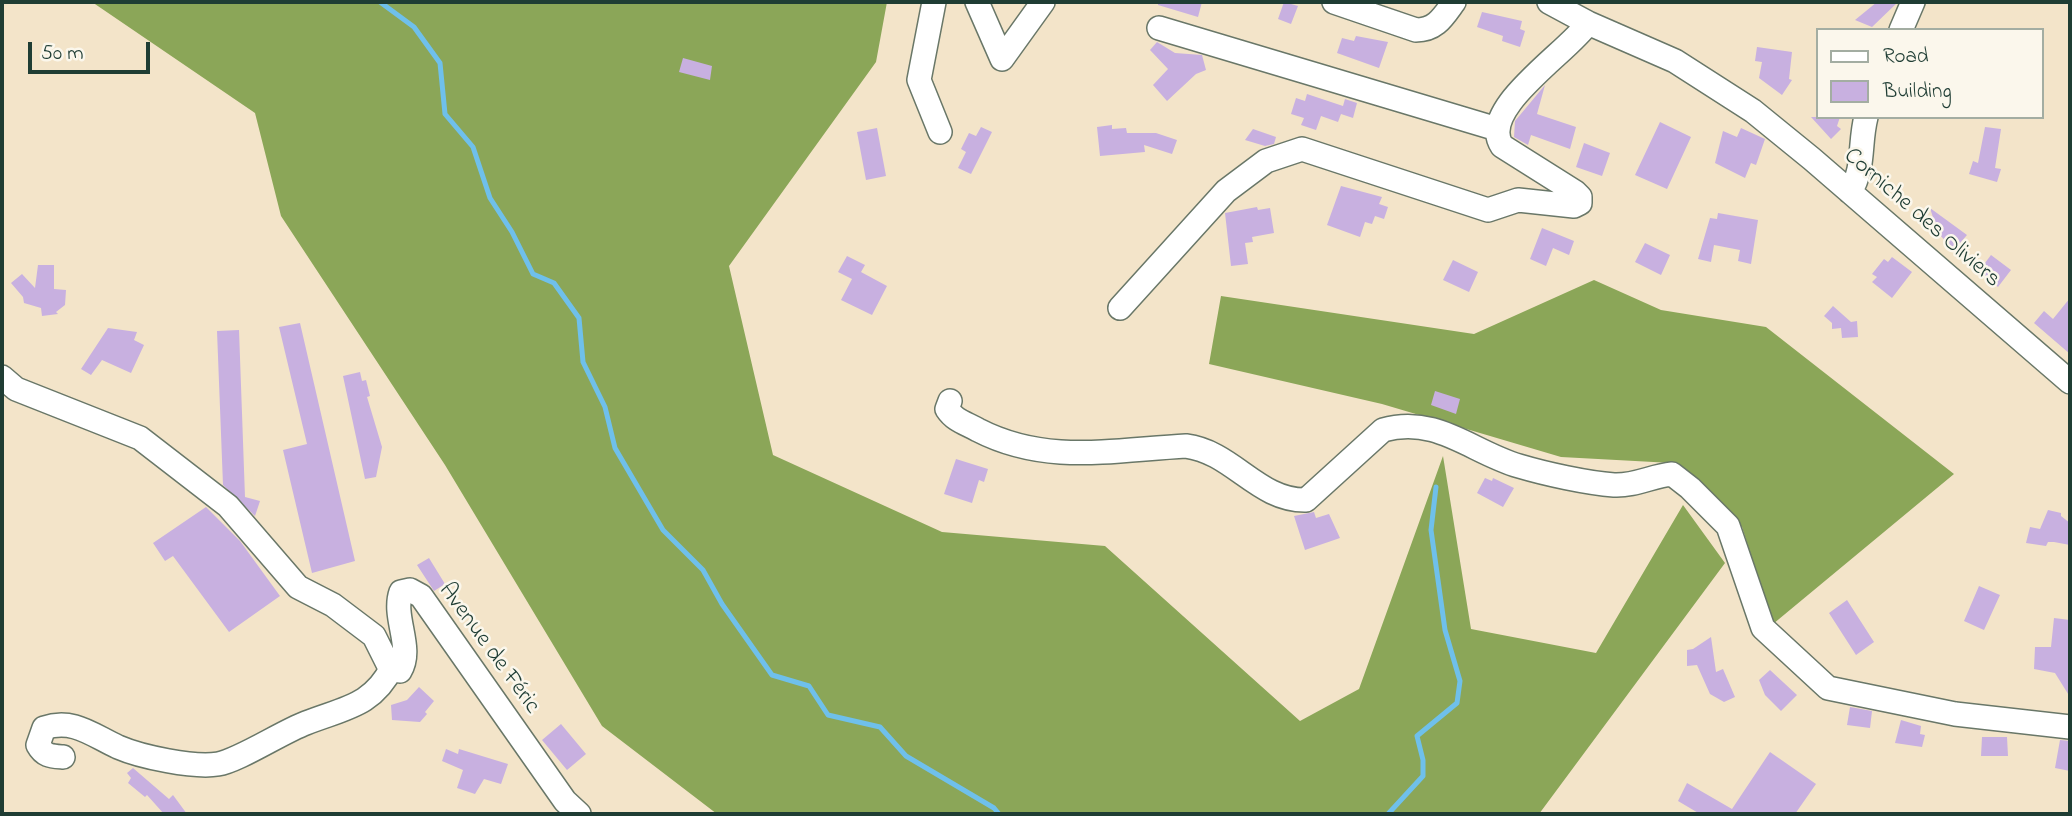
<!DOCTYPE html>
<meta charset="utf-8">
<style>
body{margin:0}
#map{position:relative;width:2072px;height:816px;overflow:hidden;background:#f3e4c9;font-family:"Indie Flower",sans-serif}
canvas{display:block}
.frame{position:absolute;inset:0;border:4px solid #1f3d34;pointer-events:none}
.legend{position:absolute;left:1816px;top:28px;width:228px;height:91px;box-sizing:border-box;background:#fbf7ec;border:2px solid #a3ada2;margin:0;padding:9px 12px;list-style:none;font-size:21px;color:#1f3d34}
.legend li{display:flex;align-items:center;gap:14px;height:35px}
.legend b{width:35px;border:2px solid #a3ada2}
.scale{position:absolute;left:28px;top:42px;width:122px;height:32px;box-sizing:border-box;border:4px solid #1f3d34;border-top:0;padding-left:9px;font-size:21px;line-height:24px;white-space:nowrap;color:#1f3d34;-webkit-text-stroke:5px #fbf7ec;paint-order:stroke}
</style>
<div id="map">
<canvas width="2072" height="816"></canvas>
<div class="frame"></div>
<ul class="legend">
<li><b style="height:9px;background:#fff"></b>Road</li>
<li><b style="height:19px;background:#c8b0e0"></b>Building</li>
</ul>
<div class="scale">50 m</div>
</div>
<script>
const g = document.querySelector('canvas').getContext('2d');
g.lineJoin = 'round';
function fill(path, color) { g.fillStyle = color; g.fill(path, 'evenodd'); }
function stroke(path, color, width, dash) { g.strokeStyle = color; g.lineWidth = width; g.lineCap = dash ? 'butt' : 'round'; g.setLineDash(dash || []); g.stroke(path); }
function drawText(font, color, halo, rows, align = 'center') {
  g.font = font + ' "Indie Flower",sans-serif'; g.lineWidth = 5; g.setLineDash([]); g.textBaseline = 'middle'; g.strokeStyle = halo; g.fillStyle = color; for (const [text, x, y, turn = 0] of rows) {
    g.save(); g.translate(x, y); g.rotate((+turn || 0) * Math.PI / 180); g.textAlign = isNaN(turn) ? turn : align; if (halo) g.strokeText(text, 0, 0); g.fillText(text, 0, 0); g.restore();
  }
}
const forest = new Path2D(`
 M92,2h795l-11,60 -147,204 44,189 169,77 163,14 195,175 59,-32 84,-233 28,173 125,24 87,-148 42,58 -186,251h-822l-115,-88 -157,-261 -164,-249 -26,-103z
 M1594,280l67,30 105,17 188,147 -181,150 -31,-97 -70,-64 -111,-6 -179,-53 -173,-40 12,-68 253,38z`);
const stream = new Path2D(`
 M380,2l34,25 26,36 5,51 28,33 17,51 22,34 21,42 21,9 25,35 4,44 22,45 10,41 48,82 40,40 19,34 50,71 37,11 19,29 52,12 26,29 88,52 5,6
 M1388,814l35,-38v-16l-6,-24 40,-33 3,-22 -15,-51 -14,-100 5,-43`);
const building = new Path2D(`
 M1158,2h44l-4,15 -40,-12z
 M1284,2l14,4 -7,18 -13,-5z
 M1877,2h21l-26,25 -17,-7z
 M1482,12l40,9 -2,8 5,2 -5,16 -18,-6 1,-5 -26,-9z
 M1356,36l32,6 -9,26 -42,-15 5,-15 12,3z
 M1157,42l18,11 27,2 4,15 -10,4 -29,27 -14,-16 15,-16 -18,-19z
 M1757,47l35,5 -3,27 3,1 -10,15 -23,-17 3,-16 -7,-1z
 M683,58l29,8 -2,14 -31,-8z
 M1545,85l-8,29 39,13 -6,22 -39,-14 -3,10 -14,-8 1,-16z
 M1307,94l36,12 2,-7 12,4 -4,15 -12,-4 -3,8 -17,-6 -5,14 -15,-5 3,-7 -13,-4 5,-16 9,3z
 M1811,117h29l-3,9 4,3 -10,10z
 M1660,122l31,15 -24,52 -32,-14z
 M1112,125v4l14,-1 1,5h29l21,7 -5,14 -28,-9 1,7 -45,4 -3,-29z
 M981,127l11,5 -21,42 -13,-6 8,-16 -5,-3 8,-16 7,3z
 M1985,127l16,2 -6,39 6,1 -4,13 -28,-8 4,-13 5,2z
 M877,128l9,48 -20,4 -9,-48z
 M1741,128l24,11 -9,26 -5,-2 -6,15 -30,-15 8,-32 14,6z
 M1253,129l23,8 -2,7 -9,2 -20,-6z
 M1584,143l26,10 -8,23 -26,-9z
 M1341,186l41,11 -3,7 9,3 -4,12 -9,-3 -3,8 -7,-2 -5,15 -33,-12z
 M1257,207l1,3 12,-2 4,25 -22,4 1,5 -8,1 3,21 -17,2 -6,-53z
 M1930,208l37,27 -13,15 -16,-17z
 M1718,213l40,7 -7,44 -13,-3 2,-11 -26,-5 -3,17 -13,-3 12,-41 7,1z
 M1542,228l32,13 -5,14 -16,-7 -7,18 -16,-7z
 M1645,243l25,12 -9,20 -26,-13z
 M1991,255l20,15 -13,17 -19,-16z
 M847,256l18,9 -4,7 26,14 -15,29 -31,-15 11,-21 -14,-7z
 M1892,257l20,15 -20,26 -20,-16 5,-5 -5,-3 12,-15 4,3z
 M1453,260l25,12 -9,20 -26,-12z
 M38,265h16v24l12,1 -1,15 -9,7 2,2 -16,2 -1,-8 -17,-5 -1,-6 -12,-14 11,-9 13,14z
 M2070,298v56l-36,-31 10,-12 9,8z
 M1833,306l18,16 6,-1 1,16 -16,1 -1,-10 -9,1v-6l-8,-7z
 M300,323l55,238 -43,12 -29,-123 24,-6 -28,-117z
 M108,328l29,4 -3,8 10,5 -13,28 -29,-13 -11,15 -10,-6z
 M239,330l6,167 15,4 -5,15 -32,-31 -6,-154z
 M360,372l2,9 4,-1 4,16 -3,1 15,50 -6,30 -11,2 -22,-103z
 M1435,391l25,8 -4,15 -25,-9z
 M956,459l32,10 -4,13 -5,-2 -7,23 -28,-9z
 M1485,478l7,3 1,-3 21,10 -11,19 -26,-14z
 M206,507l34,34 40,55 -51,36 -56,-76 -8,5 -12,-18z
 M2048,510l13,3v3l9,7v22l-16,-3h-6l-2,4 -20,-3 4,-16 10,2z
 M1314,512l2,6 13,-4 11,24 -35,12 -11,-34z
 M429,558l16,26 -11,7 -17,-26z
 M1979,586l21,9 -16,35 -20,-9z
 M1847,600l27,42 -18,13 -27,-42z
 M2054,618l16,2v77l-15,-24 -21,-4 1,-22h16z
 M1711,637l5,35 7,-3 12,28 -11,5 -14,-8 -13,-29 -10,1v-16l6,-1z
 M1770,670l27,25 -16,16 -16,-16 -6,-15z
 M419,687l15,14 -9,11 2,2 -7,8 -28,-2 -1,-15 16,-5z
 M1850,707l22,4 -2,17 -23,-3z
 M1901,720l20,6 -1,8 5,1 -3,12 -27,-4z
 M561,724l25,30 -19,16 -25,-30z
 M1982,737h25l1,19h-27z
 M2060,740l10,1v30l-15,-3z
 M446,749l12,5 1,-5 49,15 -7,20 -17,-5 -9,15 -18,-6 6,-18 -21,-9z
 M1770,752l46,32 -21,30h-95l-22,-13 9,-18 45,26z
 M133,768l36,31 4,-4 14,19h-23l-17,-19 -2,2 -17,-14 3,-5 -4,-5z`);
const minor = new Path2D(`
 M934,2l-15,78 21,52
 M977,2l25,57 41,-57
 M1334,2l82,28c20,0 27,-13 38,-28
 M1549,2l39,21 87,38 78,50 59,48 258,223
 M1159,28l338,101
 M1901,30l12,-28
 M1850,192c15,-24 9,-48 16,-75
 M1120,308l106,-117 40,-30 36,-12 186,61 30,-10 56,6 6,-3v-6l-5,-5 -73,-46c-25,-37 68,-95 86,-123
 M2,377l14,12 124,49 88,68 70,81 35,18 41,31 14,28 12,7c14,-23 -8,-54 1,-79l9,-2 11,6 144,205 14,13
 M950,401l-3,8c8,12 19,14 31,21 68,35 134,20 208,16 47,6 72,55 120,54l77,-70c54,-15 88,22 136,36 27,8 68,17 95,19 21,1 38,-9 58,-11l18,14 38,38 35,102 65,60 127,26 115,13
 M63,757c-12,-1 -19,-1 -25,-12l6,-17c29,-10 48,7 74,19 23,10 76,21 100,17 20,-3 64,-32 88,-41 38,-15 67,-17 86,-56`);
const streetNames = [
 ["Corniche des Oliviers",1921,219,41],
 ["Avenue de Féric",488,649,54]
];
fill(forest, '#8ba658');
stroke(stream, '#6fc0eb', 5);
fill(building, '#c8b0e0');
stroke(minor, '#697768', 26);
stroke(minor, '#fff', 23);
drawText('24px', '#1f3d34', '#fbf7ec', streetNames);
</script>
